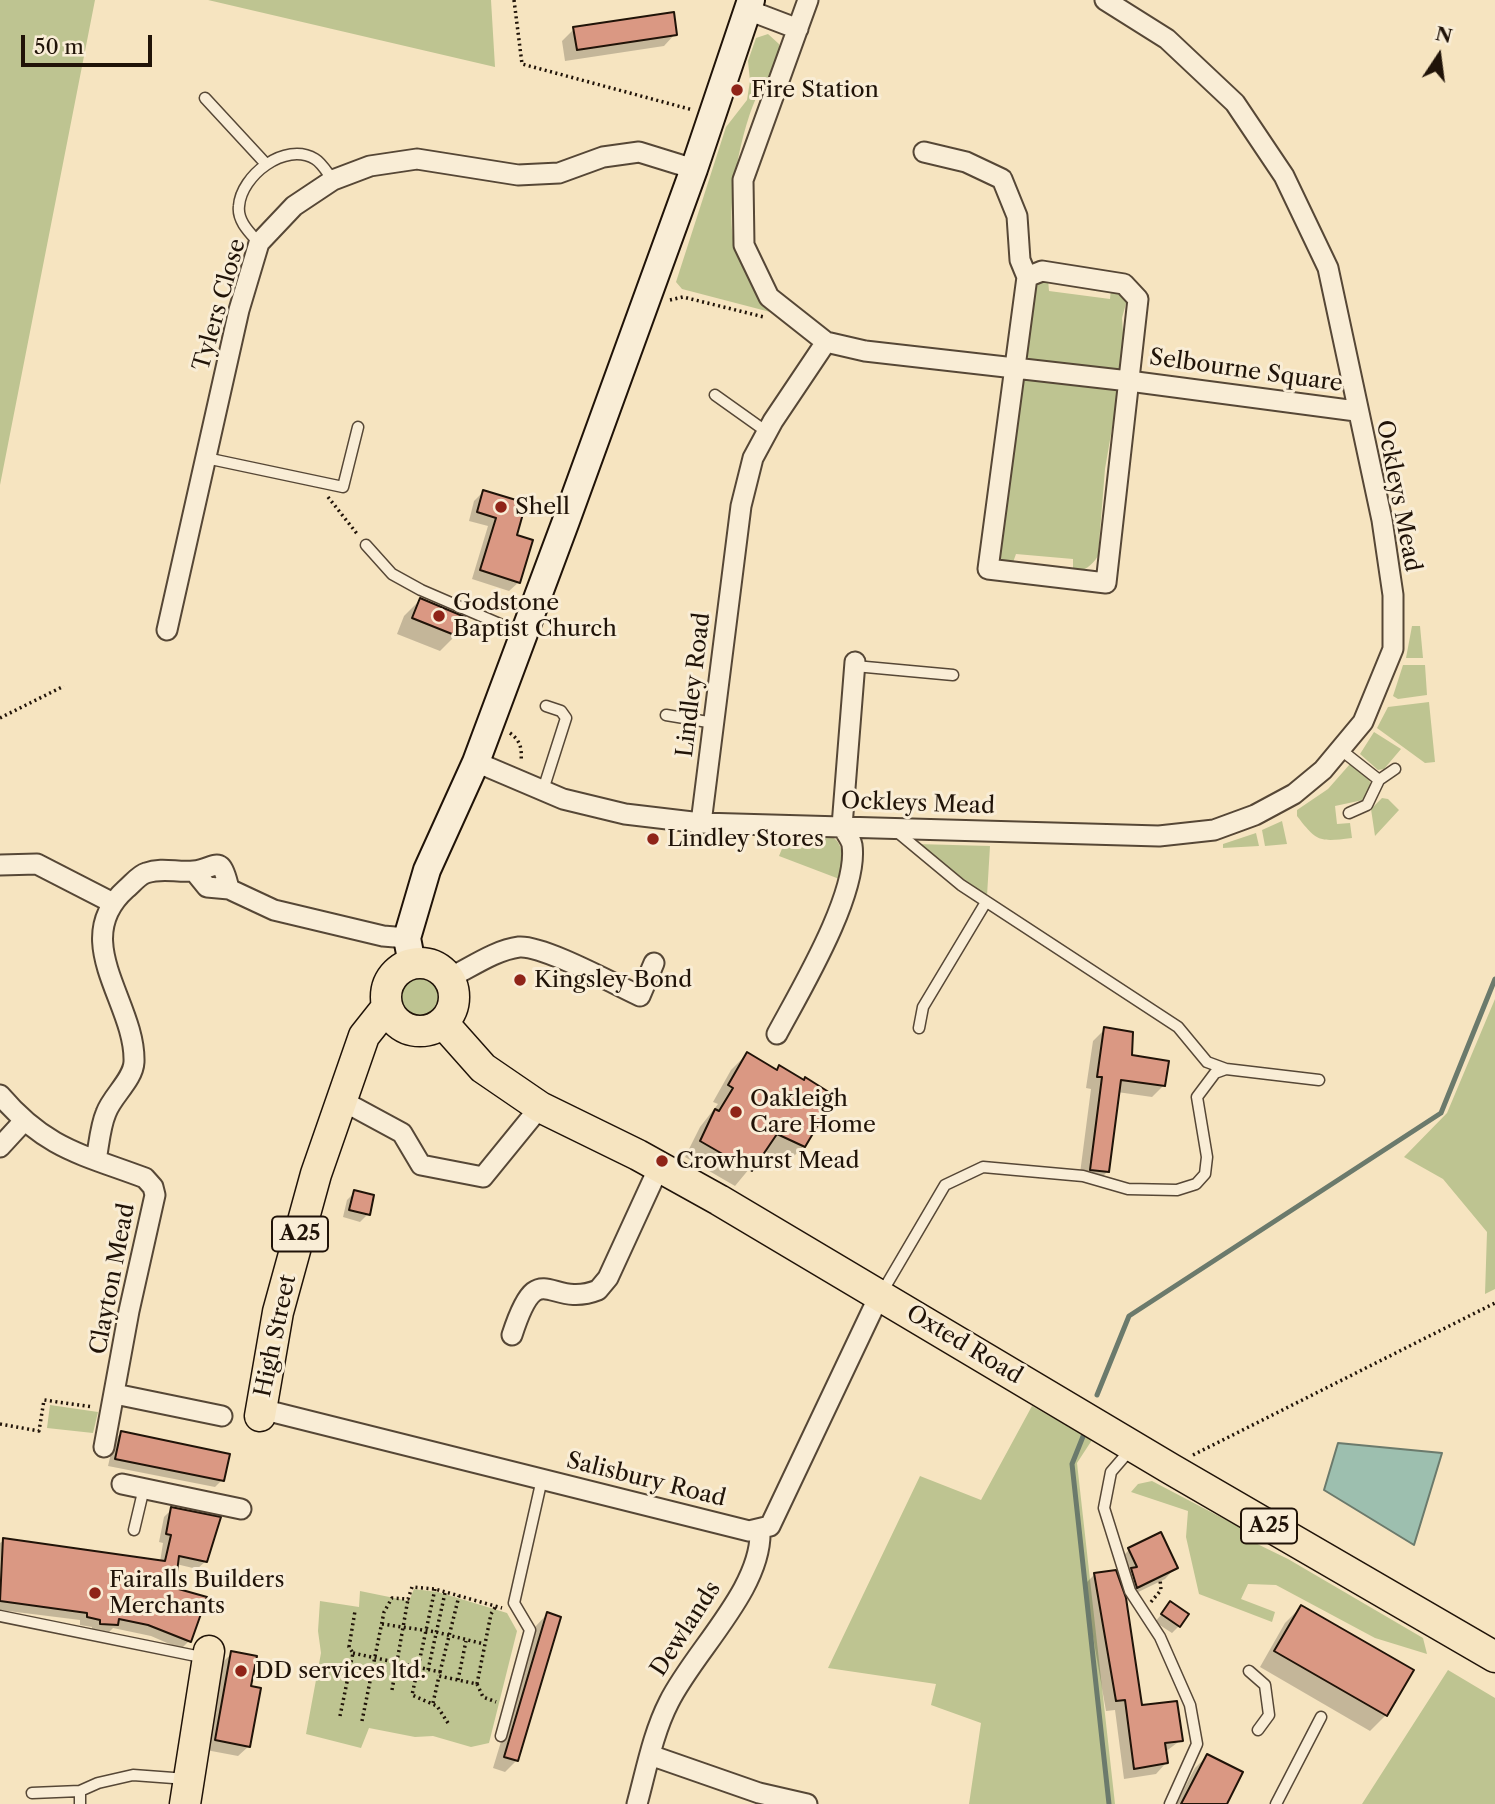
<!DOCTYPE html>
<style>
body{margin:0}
#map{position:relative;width:1495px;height:1804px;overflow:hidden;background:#f6e4c0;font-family:"Libre Caslon Text",serif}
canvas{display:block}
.north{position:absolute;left:1404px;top:21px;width:70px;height:70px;-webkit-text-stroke:5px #f9edd6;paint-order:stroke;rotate:13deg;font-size:19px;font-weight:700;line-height:28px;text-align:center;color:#201308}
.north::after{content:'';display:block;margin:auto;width:24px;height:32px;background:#201308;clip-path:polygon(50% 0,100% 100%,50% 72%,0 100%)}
.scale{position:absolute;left:21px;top:35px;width:131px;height:32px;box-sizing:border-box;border:4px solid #201308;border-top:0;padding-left:9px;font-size:21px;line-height:24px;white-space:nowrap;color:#201308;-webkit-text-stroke:5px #f9edd6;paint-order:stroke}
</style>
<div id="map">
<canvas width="1495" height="1804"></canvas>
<div class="north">N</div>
<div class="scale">50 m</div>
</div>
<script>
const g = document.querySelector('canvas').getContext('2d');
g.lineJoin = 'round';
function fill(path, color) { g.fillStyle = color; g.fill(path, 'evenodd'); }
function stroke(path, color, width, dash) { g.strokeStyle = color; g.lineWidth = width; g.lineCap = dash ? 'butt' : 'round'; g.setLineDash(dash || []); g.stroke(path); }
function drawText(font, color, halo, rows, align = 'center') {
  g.font = font + ' "Libre Caslon Text",serif'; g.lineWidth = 6; g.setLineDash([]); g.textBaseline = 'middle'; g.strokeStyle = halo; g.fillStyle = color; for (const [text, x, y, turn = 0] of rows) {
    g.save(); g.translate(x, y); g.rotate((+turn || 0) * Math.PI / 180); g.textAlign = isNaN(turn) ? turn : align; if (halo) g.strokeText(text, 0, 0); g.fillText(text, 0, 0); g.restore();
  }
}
const green = new Path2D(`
 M0,0h95l-95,485z
 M208,0h283l4,67z
 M768,34l11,10c3,21 -10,31 -20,48 -17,32 -36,122 -23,156 9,22 26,44 38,65l-92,-24 -6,-7 50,-155 21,-27 3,-19 -2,-20 8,-23z
 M1048,279l1,12 61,8 1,-10 17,7 -6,22 3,44 -7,12 -95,-11 12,-81z
 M1027,377l84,8 7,8 -13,76 -7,87c-7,11 -13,14 -25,16v-13l-57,-5 -4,11 -11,-3 -5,-6 13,-61 12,-116z
 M1412,626h8l3,32h-17z
 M1403,665h22l2,30 -29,4 -5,-3z
 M1429,702l6,60 -10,1 -48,-35 11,-21z
 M1374,732l27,17 -17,20 -6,1 -18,-16z
 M1350,764l19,15 2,7 -8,14 -28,6 2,18 13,-1 2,15c-33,4 -35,4 -55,-22v-6l31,-21z
 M1382,798l6,1 11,11 -24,26 -4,-27z
 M1282,821l5,23 -22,2 -3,-16z
 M1256,833l3,13 -36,2v-4z
 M788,834c46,2 57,-7 54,46l-63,-24z
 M916,844l74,2 -3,50z
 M396 998a24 24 0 1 1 48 0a24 24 0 1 1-48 0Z
 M1495,999v290l-10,5 2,-62 -44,-53 -39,-22 43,-44z
 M50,1405l48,7 -5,21 -46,-5z
 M1032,1406l60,34 -15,23 38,341h-146l12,-81 -50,-18 5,-21 -108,-16 92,-192 61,24z
 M1152,1481l95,50 -2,7 43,21 135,79 4,16 -52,-16 -99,-53 -28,-1 -7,15 34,13 -3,10 -73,-28 -13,-57 2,-26 -57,-19 7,-8z
 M414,1589l24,3 69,21 10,18 -28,112 -18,4 -38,-11 -18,1 -46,-9 -8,20 -55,-14 15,-81 -3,-22 2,-30 39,6 1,-16 49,10z
 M1448,1670l47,28v106h-133z`);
const water = new Path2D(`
 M1338,1443l104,10 -28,92 -90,-55z`);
const shadow = new Path2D(`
 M574,29l101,5 -11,12 -99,15 -3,-20z
 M483,492l32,44 4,46 -10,9 -37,-12 16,-53 -19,-5 5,-20z
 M420,600l36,35 -16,16 -43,-17 7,-18z
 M1105,1029l59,56 -12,12 -35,-5 -10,80 -11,11 -17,-2 12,-92 -5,-1 7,-47z
 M747,1054l57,92 -16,16 -24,-11 -29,35 -50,-29 15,-30 18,-23 -5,-2 18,-32z
 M355,1192l13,22 -8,8 -17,-5 4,-17z
 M121,1433l101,47 -7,7 -107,-21 6,-26z
 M172,1509l34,52 -9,8 -21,-5 -3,26 16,51 -8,8 -30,-13 -38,-8 -5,5 -16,-2v-4l-12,-2v-5l-80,-10v-67l4,-3 156,22 3,-19 -4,-1 5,-25z
 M1129,1550l47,17 -11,12 -41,20 17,108 40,33 -16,12 1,11 -10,11 -32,5 -9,-69 -9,1 -22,-126 11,-11 23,9 6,-6 -7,-15z
 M1170,1604l9,22 -7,7 -17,-11z
 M1301,1607l85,108 -16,16 -110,-64 25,-44z
 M547,1614l-30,146 -12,12 -12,-4 43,-142z
 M232,1653l17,34v59l-11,10 -32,-6 16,-87z
 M1207,1756l18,48h-49l19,-36z`);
const stream = new Path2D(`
 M1097,1395l32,-79 312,-203 54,-134
 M1084,1434l-12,30 37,340`);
const building = new Path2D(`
 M674,12l3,23 -100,15 -4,-23z
 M483,490l43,13 -9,32 16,5 -13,43 -40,-13 16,-52 -19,-6z
 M420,598l45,19 -8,19 -45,-18z
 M1104,1027l29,5 -1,23 37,6 -4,25 -44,-6 -12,92 -19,-2 12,-93h-5z
 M747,1052l30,18 2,-5 25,15 1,-3 30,19 -30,51 -28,-13 -25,37 -52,-30 15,-32 4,2 14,-23 -5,-3z
 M354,1190l20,5 -4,20 -21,-5z
 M121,1431l109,23 -6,27 -109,-22z
 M171,1507l50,10 -14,45 -28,-6 -4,32 32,9 -16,45 -43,-17 -29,-6 -1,6 -18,-1v-4l-13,-3v-4l-87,-12 3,-63 162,23 6,-26 -5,-1z
 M1161,1532l17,36 -41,20 -6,-20 6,-1 -9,-19z
 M1116,1570l10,28 16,107 35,-4 6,40 -18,2 3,20 -34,6 -9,-69 -9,1 -22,-128z
 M1170,1601l19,13 -9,13 -19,-13z
 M1301,1605l113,65 -27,46 -113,-65z
 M547,1612l14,5 -43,144 -14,-4z
 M231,1651l26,5 -6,30 10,2 -11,59 -35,-7z
 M1207,1754l36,18 -16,32h-46z`);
const path = new Path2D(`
 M514,0l8,64 171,46
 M670,300l13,-3 81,20
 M328,497l30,38
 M0,718l64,-32
 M510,733c11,8 12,16 11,29
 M0,1424l39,7 5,-31 49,7
 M1193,1455l302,-152
 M435,1589l-23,106 25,11 11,17
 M1151,1602l10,-12 -1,-11
 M382,1624l54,8 48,12
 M353,1653l87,19 -1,4 38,8 6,13 13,5
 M428,1670l17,-77
 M440,1672l19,-76
 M458,1680l8,-39
 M477,1684l14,-70 5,-8
 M392,1690l16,-91
 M433,1703l6,-27
 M340,1716l13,-63 -4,-6 6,-36
 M362,1721l22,-109 8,-14 16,1 4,-12 23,2 67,19`);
const service = new Path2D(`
 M205,98l61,66
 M259,243c-9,-10 -22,-22 -20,-37 2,-30 46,-65 76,-47 7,4 13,15 18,21
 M715,395l52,37
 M206,458l137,29 15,-60
 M366,545l26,29 29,16 102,44
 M855,666l98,9
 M666,715l48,8
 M1341,750l38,30 -12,25 -18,8
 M1379,780l16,-11
 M543,790l23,-72 -5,-7 -15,-5
 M896,831l65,54 217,142 29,35 19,7 93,11
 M919,1028l4,-21 63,-105
 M881,1294l64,-109 38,-18 100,9 45,13 49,1 19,-6 9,-10 2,-17 -10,-60 18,-24 11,-4
 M1130,1450l-19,22 -7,36 26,83 30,46 30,68 7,39 -27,60
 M134,1530l10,-42
 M0,1616l206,42
 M1249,1671l16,14 4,30 -11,15
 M501,1736l29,-106 -16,-27 28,-124
 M80,1791v13
 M32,1793l48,-2 18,-8 35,-8 54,4
 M1276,1804l45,-87`);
const minor = new Path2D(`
 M808,0l-65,180 1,65 25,52 57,45 39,9 264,30 227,30
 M748,10l50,19
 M924,152l42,10 36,17 15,37 3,44 7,17
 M1042,271l82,13 14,15 -32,284 -118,-14 39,-292z
 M167,630l72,-320 20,-67 35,-37 39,-26 37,-14 47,-7 101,16 41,-2 44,-16 36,-5 55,17
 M476,762l87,37 62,15 76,9 40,-317 12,-48 20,-37 53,-79
 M701,823l458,13 55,-6 41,-15 39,-21 29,-24 40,-48 30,-73v-54l-11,-75 -54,-252 -44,-92 -49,-73 -68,-64 -62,-39
 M0,865l37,-1 74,38
 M194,871l13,16 22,2 45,21 109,26 24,2
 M449,978c21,-10 46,-28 70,-31 24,-2 95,37 121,49l14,-33
 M777,1034c23,-43 82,-141 75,-189 -1,-6 -7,-13 -10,-19l13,-164
 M0,1095c46,54 81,59 145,83l8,9 2,8 -26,116 -25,136
 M341,1100l61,33 19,32 62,12 57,-70
 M0,1147l23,-25
 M96,1160c3,-15 4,-33 10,-47 6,-17 27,-33 28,-51 2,-59 -66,-121 -8,-173 6,-5 13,-14 20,-16 17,-6 31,0 48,-2 23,-3 27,-19 35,18
 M512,1335c27,-83 36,-25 86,-45l10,-12 51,-111
 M115,1394l107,22
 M261,1409l488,122 21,-5 110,-232
 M122,1484l119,25
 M650,1755l109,38 48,11
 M637,1804c9,-33 16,-71 32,-102 25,-51 94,-114 91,-172`);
const secondary = new Path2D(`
 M412,964l-5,-26 20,-68 49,-108 90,-241 128,-352 57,-169`);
const primary = new Path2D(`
 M386 997a34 34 0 1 1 68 0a34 34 0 1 1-68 0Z
 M443,1023l40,45 57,39 98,48 81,45 452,269 324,188
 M260,1416l18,-104 38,-138 48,-138 23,-29
 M185,1804l24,-153`);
const markers = [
 [737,90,7,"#8f2418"],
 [501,507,7,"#8f2418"],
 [439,616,7,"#8f2418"],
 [653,839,7,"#8f2418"],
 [520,980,7,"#8f2418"],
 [736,1112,7,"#8f2418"],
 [662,1161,7,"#8f2418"],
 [95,1593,7,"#8f2418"],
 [241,1671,7,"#8f2418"]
];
const shields = [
 [300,1234,56],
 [1269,1526,56]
];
const shieldNames = [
 ["A25",300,1234],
 ["A25",1269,1526]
];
const poiNames = [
 ["Fire Station",751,90],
 ["Shell",515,507],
 ["Godstone",453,603],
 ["Baptist Church",453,629],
 ["Lindley Stores",667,839],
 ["Kingsley Bond",534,980],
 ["Oakleigh",750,1099],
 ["Care Home",750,1125],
 ["Crowhurst Mead",676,1161],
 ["Fairalls Builders",109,1580],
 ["Merchants",109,1606],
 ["DD services ltd.",255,1671]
];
const streetNames = [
 ["Tylers Close",220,305,-74],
 ["Selbourne Square",1246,371,8],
 ["Ockleys Mead",1398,496,79],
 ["Lindley Road",694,685,-83],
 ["Ockleys Mead",918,804,2],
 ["Clayton Mead",113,1279,-79],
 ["High Street",276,1336,-78],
 ["Oxted Road",964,1345,31],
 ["Salisbury Road",646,1480,14],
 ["Dewlands",686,1629,-57]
];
fill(green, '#bec491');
fill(water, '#9dbfaf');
stroke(water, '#6b7a6c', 2);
fill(shadow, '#0003');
stroke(stream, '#6b7a6c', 5);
fill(building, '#da9883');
stroke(building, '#201308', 2);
stroke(service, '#564736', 13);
stroke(minor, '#564736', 23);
stroke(secondary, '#201308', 30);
stroke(primary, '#201308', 33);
stroke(path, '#201308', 3.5, [2, 3.5]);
stroke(service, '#f9edd6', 10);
stroke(minor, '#f9edd6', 19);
stroke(secondary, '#f9edd6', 26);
stroke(primary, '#f6e4c0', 30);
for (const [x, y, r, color] of markers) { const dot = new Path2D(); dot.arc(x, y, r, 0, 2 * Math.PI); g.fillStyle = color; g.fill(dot); stroke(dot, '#f9edd6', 2.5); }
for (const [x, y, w] of shields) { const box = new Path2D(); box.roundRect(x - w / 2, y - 17.5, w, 35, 5); g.fillStyle = '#f9edd6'; g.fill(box); stroke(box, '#201308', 2); }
drawText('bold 21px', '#201308', null, shieldNames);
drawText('23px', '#201308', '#f9edd6', poiNames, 'left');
drawText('23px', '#201308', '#f9edd6', streetNames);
</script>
